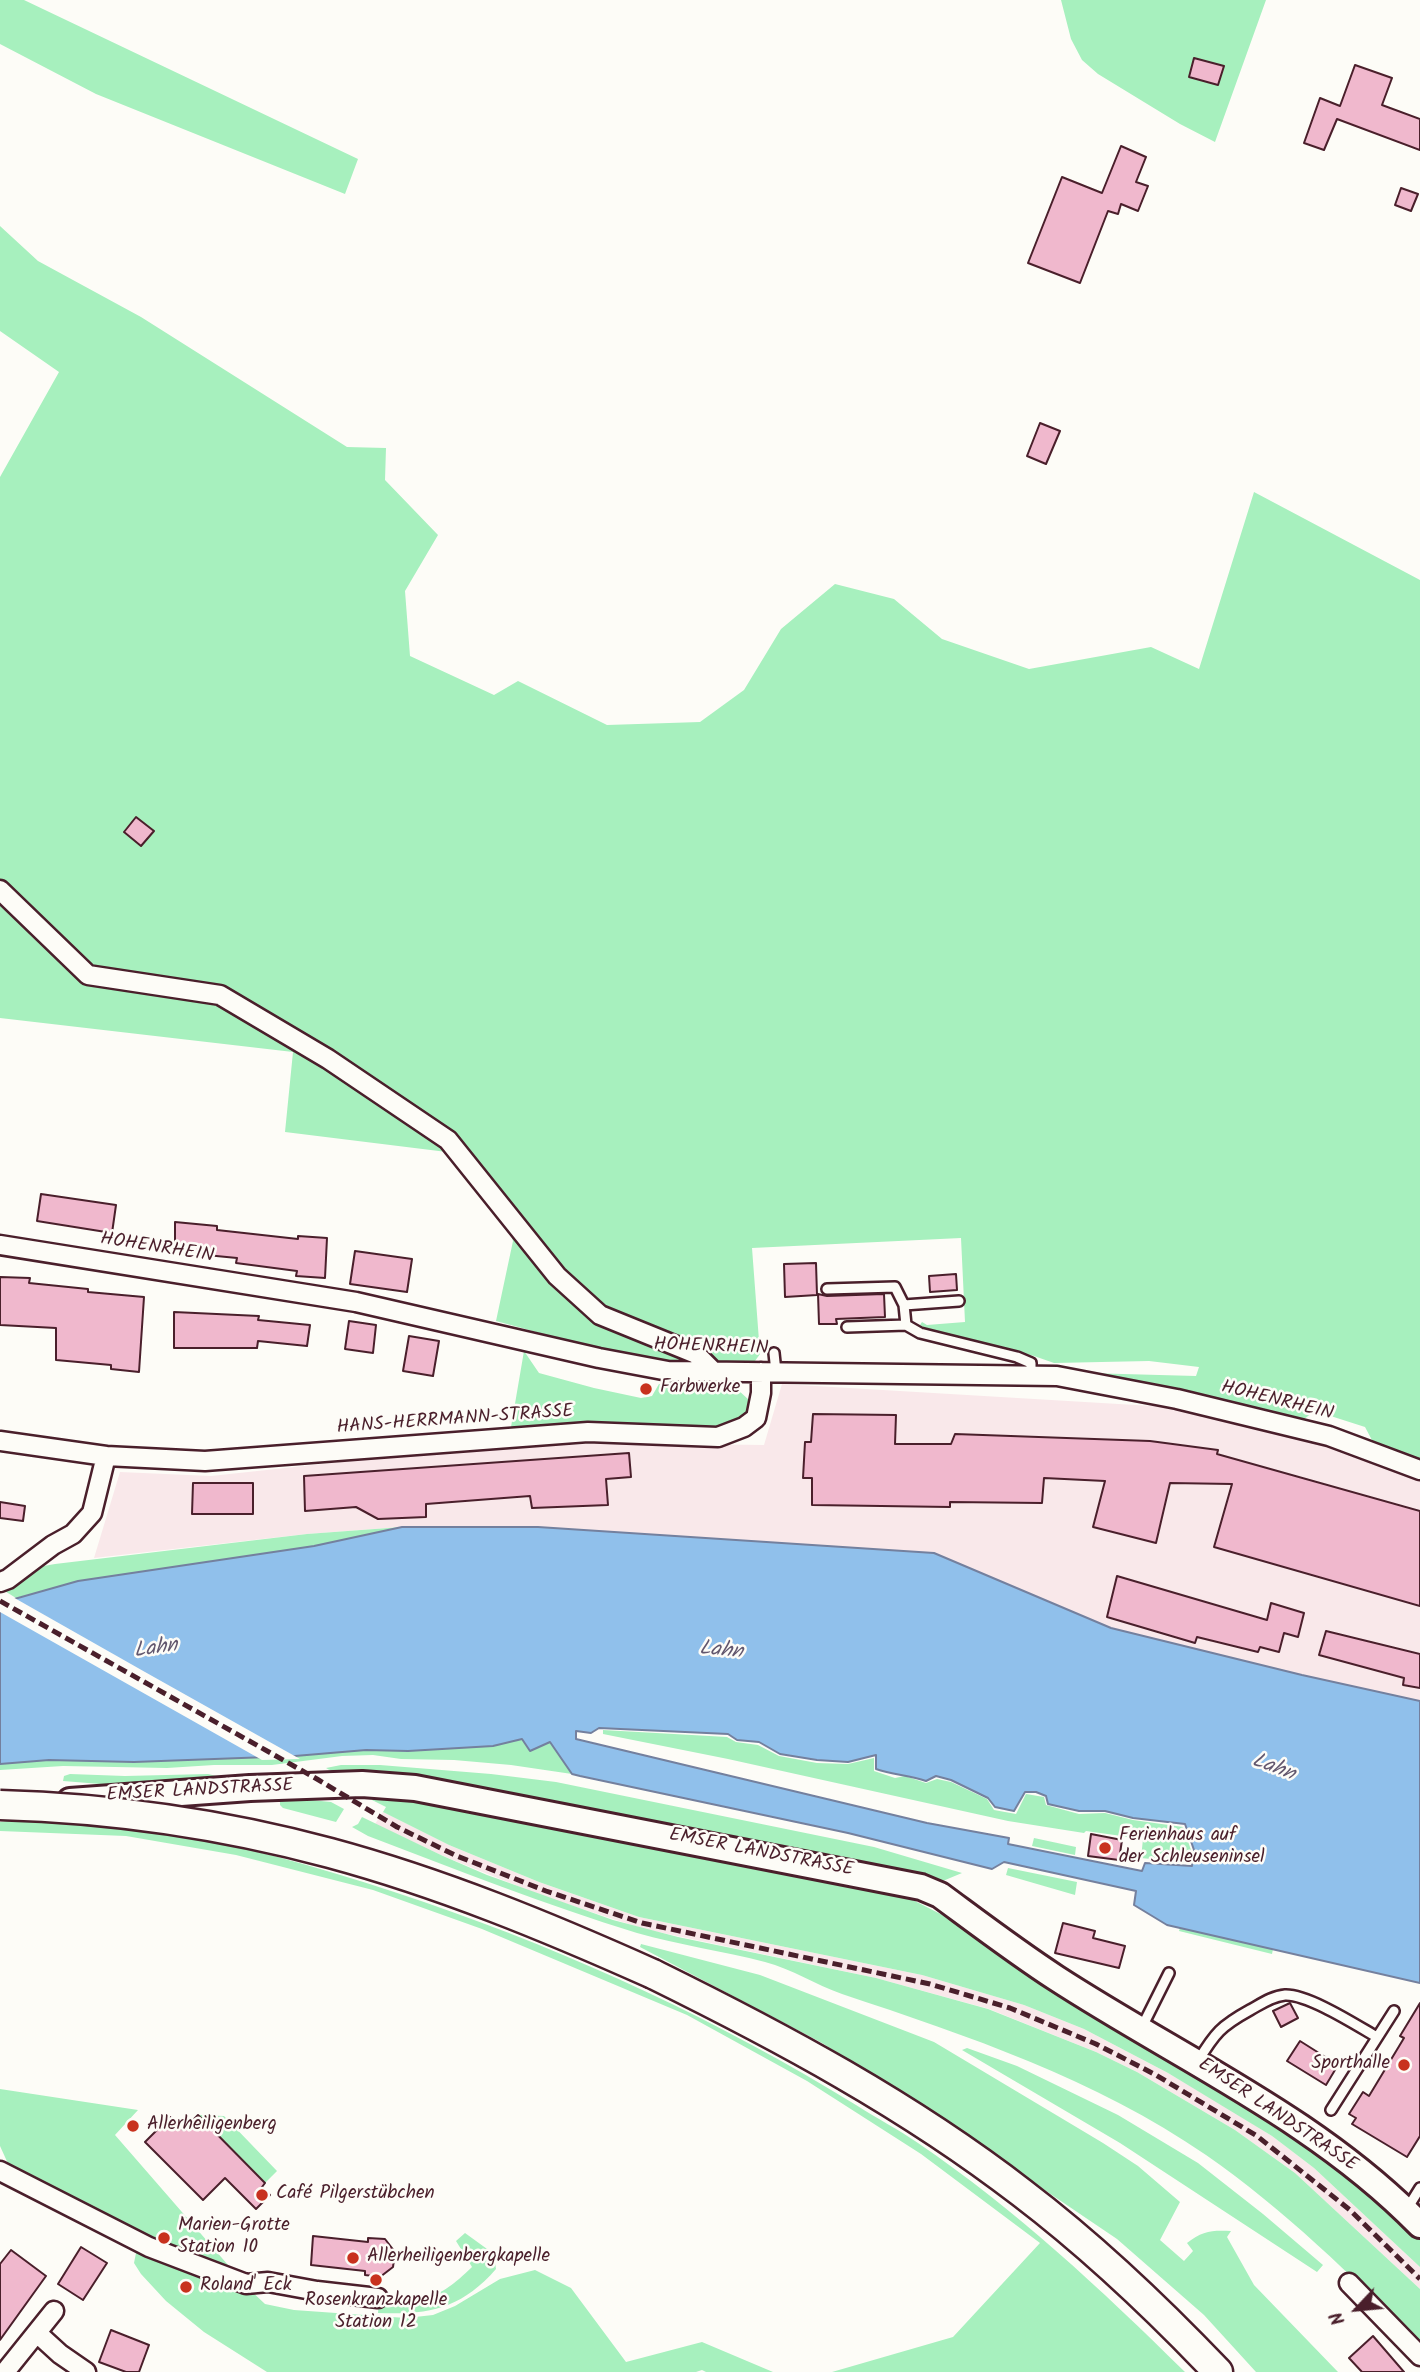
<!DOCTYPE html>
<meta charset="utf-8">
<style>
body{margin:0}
#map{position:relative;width:1420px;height:2372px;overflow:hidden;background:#fdfcf7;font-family:Kalam,sans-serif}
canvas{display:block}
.north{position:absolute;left:1322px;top:2274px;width:70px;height:70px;-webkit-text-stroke:5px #fdfcf7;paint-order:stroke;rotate:244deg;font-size:19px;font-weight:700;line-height:28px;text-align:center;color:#4a1f2b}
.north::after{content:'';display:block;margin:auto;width:24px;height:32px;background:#4a1f2b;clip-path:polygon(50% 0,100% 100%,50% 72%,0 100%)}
</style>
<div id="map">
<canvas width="1420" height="2372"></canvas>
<div class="north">N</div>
</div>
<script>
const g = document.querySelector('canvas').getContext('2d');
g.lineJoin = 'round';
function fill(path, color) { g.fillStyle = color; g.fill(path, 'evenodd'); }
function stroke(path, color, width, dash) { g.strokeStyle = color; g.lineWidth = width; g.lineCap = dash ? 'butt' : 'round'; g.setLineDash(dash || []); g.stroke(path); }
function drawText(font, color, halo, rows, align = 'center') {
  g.font = font + ' Kalam,sans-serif'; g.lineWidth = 5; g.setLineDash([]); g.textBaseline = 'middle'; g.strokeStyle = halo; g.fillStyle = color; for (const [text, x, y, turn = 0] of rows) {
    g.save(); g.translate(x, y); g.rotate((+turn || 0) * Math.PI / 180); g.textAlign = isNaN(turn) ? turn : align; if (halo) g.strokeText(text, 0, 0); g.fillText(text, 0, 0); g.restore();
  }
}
const built = new Path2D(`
 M782,1384l387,23 162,41 89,33v220l-118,-26 -191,-47 -177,-75 -396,-26h-136l-95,7 -213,24 26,-86 91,4 222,-24 173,-9 158,2z
 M383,1812l66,33 90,37 100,35 283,58 102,30 60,24 84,44 61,36 43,27 42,32 106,99v22l-125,-116 -60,-43 -98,-58 -41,-20 -107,-43 -113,-31 -232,-49 -99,-32 -102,-41 -68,-32z`);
const green = new Path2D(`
 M0,0h24l334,159 -13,35 -249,-100 -96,-50z
 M1061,0h205l-51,142 -35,-18 -82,-50 -16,-14 -11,-21z
 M0,226l38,35 103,56 206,130 39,1 -1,32 53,55 -33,56 5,65 84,39 24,-14 89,44 93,-3 44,-32 37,-61 54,-45 59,15 48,40 87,30 122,-22 48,22 55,-177 166,88v881l-47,-19 -8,-15 -50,-16 -11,8 -114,-26v-2l-104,-14v-4l110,3 3,-9 -50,-6 -95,2 -20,-7 -107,-27 -7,-4 2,-3 5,3 38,-3 -4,-84 -209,10 8,106 -5,7h-95l-39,-6 -125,-34 17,-80 -16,-49 -34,-38 -178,-22 8,-80 -293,-34v-541l59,-105 -59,-41z
 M524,1351l15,22 55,15 47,10 11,-2 7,-12 78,5 12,11 -1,13 -5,7 -40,9 -117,-7 -75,5z
 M402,1527l-88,19 -236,35 -62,17 -13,-8 35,-23 17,-3 252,-30z
 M603,1730l124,7 9,5 22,3 21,11 38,7 31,1 26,-6v13l21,7 10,-2 21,7 11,-4 14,3 36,17 7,11 22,4 10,-20 18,3 2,8 33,9 26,-1 28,7 50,7 8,23 -1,13 -49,-5 2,-19 -57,-8 -2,2 -76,-12 -280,-62 -125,-25z
 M522,1739l28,3 22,32 -61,-9 -57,-5 -53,-1 -28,-4 -31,1 -70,9h-58l-47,3 -104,-2 -63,4v-6l49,-4 85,2 161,-6 71,-6 42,1 84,-5z
 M341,1765h39l111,9 65,8 318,65 88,26 -24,10 -356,-73c-67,-17 -135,-30 -203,-37 -17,-2 -38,4 -53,-5z
 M70,1774l55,2 83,-2 17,4 -112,7 -50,-4 1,-5z
 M373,1795l125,20 376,72 35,11 57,29 357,228 60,47 37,37v28l-106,-99 -42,-32 -104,-63 -84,-44 -60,-24 -102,-30 -283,-58 -100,-35 -90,-37 -66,-33 3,-5 -14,-7z
 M280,1797l51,5 13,7 -8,13 -53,-14 -3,-3z
 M362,1817l81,39 44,19 126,45 65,17 198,41 112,31 108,43 41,20 98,58 60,43 125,116v55c-69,-69 -134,-133 -214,-189 -110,-76 -238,-119 -364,-161 -26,-9 -50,-25 -77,-32 -42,-11 -86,-17 -128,-29 -91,-28 -180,-63 -269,-97l-16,-9 6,-3z
 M15,1820c58,4 115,7 172,17 80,14 160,39 237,65 151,52 296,119 432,203 20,13 42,24 62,38 97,66 184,147 267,229h-353l121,-35 87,-94 -119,-89 -114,-73 -120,-66 -205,-86 -109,-39 -137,-35 -110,-19 -126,-5v-9z
 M1034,1838l42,9 -1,8 -43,-9z
 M1008,1868l69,14 -2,13 -69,-20z
 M1180,1928l93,21 -1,5 -93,-23z
 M641,1944l119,31 174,67 169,101 35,23 42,36 -20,38 24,21 9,-10 -6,-8c15,-12 25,-13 44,-12l-4,6 27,48 84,87h-82l-52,-57 -87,-76 -204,-138 -91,-58 -182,-96z
 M967,2048l50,18 101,49 80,48 65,51 60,51 -6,7 -197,-129 -158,-93z
 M0,2089l138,21 -23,25 133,153 17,16 29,6 112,8 27,-3 22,-9 45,-27 35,-9 36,18 55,74 76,-20 71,30h-67l-4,-2 -6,2h-429l-63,-40 -38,-31 -25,-27 -7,-11 3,-15 -127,-80 -10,-22z
 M198,2115l26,1 53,55 -12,12z
 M465,2233l29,21 2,15c-35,40 -67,46 -118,44l1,-12c48,-3 56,2 93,-34l-16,-26z`);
const water = new Path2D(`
 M402,1527h136l396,26 177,75 191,47 118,26v282l-253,-58 -33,-20 2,-14 -132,-29 -12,7 -144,-36 -268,-57 -8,-2 -22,-32 -20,9 -8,-12 -29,7 -85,5 -42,-1 -71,6 -161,6 -85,-2 -49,4v-161l78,-22 236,-35zM599,1728l129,6 9,6 22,2 21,12 37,6 31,2 28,-7v14c17,6 33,6 50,12l10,-5 15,4 37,18 7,9 19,4 11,-19h11l10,4 2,8 31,7h26l28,7 52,6 9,26 -2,16 -47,-3 -3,8 -134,-27 1,-6 -82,-15 -351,-84v-8l15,2z`);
const pier = new Path2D(`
 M11,1596l134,76 155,87 -38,1 -262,-148v-13z`);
const building = new Path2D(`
 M1194,58l30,8 -6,19 -29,-8z
 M1355,65l37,13 -10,27 38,14v31l-83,-31 -13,31 -20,-7 16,-45 20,8z
 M1121,146l25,11 -10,25 12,4 -10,25 -17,-7 -3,10 -10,-3 -28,72 -52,-20 34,-86 40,16z
 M1401,188l17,6 -7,17 -16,-6z
 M1040,423l20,8 -14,33 -19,-8z
 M136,817l18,14 -13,15 -17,-14z
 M41,1194l75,11 -4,28 -75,-12z
 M175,1222l42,4v4l81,9v-3l29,2 -2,40 -29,-2 1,-5 -61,-8 1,-5 -62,-6z
 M355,1251l57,8 -5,33 -57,-8z
 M816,1263l1,32 -32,2 -1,-33z
 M956,1274l1,16 -27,2 -1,-16z
 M0,1277l30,1 -1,5 59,6v3l56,5 -5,75 -28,-3v-4l-55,-5v-32l-56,-3z
 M818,1294l9,2 57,-2 1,23 -49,2 1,5h-18z
 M174,1312l85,4 -1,4 52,5 -3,21 -49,-5 -1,7h-83z
 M349,1321l27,4 -3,28 -28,-4z
 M409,1336l30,5 -6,35 -30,-5z
 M813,1414l83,1 -1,29h56l4,-10 195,7 68,9 -1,4 203,57v95l-206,-59 18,-63 -62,-1 -14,60 -63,-16 12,-46 -61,-3 -2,25 -92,-1v5l-138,-2v-27h-9l2,-36h6z
 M629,1453l2,24 -25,2 2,26 -76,3 -2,-12 -104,8v13l-48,2 -22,-12 -51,4 -1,-35z
 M193,1483h60v31h-61z
 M0,1502l25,4 -2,15 -23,-3z
 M1117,1576l150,44 4,-17 33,10 -6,24 -14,-4 -5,19 -19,-5 -2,5 -61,-15 -2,6 -88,-26z
 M1326,1631l94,23v34l-17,-3 1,-7 -85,-23z
 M1091,1834l31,6 -3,20 -31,-4z
 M1063,1923l32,8 -2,7 32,8 -6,22 -64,-15z
 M1290,2003l8,15 -17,9 -8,-16z
 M1420,2003v133l-13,21 -55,-33 4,-6 -7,-4 14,-22 6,4 35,-58 -4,-2z
 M1300,2041l38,24 -12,20 -39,-24z
 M198,2115l67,68 -3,4 8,8 -14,14 -31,-31 -22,22 -58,-58 25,-25 13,13z
 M313,2236l55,6v-4l17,1 10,13 -2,15 -13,10 -15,-2v-4l-54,-6z
 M81,2247l26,16 -24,37 -25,-16z
 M11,2250l35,26 -46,64v-76z
 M111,2330l38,15 -10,27h-13l-27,-10z
 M1373,2336l31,36h-42l-13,-14z`);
const lane = new Path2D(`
 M827,1289l68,-2 9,18 2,20 14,8 97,24 14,6v11
 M904,1305l55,-4
 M847,1327l59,-2
 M774,1353l2,19
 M1142,2027l27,-54
 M1198,2061c17,-28 23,-35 52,-51 11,-6 22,-14 35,-15 23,-1 71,30 92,42
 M1331,2110l63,-99
 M1407,2209l13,-21`);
const street = new Path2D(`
 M0,890l88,85 132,20 108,64 120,81 109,136 43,39 96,39 18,18
 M0,1245l356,57 243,56 69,13 389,5 120,23 152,37 91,34
 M0,1441l106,15
 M0,1582l8,-3 45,-34 20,-11 19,-21 14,-57 99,5 383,-29 130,5 26,-10 12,-9 5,-25v-21
 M0,2171l149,76 97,37 22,-2 49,9 61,7
 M1349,2283l71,73
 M37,2333l23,21 26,18
 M5,2372l49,-61`);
const secondary = new Path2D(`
 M70,1801l180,-13 112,-4 53,4 506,99 19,8c38,28 76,57 116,83 123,80 261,141 364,247`);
const primary = new Path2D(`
 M653,1974c128,63 255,131 369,219 71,54 135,115 196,179`);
const rail = new Path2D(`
 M0,1601l317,178 80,48 60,29 89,35 96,32 288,61 80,24 86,36 60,31 101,61 93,74 70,69`);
const primaryBridge = new Path2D(`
 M0,1805c111,3 222,19 330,48 111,30 218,74 323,121`);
const markers = [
 [646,1389,7,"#c8321e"],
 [1105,1848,7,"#c8321e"],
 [1404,2065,7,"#c8321e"],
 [133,2126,7,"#c8321e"],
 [262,2195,7,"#c8321e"],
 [164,2238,7,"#c8321e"],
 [353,2258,7,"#c8321e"],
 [376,2280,7,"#c8321e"],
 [186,2287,7,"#c8321e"]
];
const streetNames = [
 ["HOHENRHEIN",157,1249,9],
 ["HOHENRHEIN",711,1348,2],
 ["HOHENRHEIN",1277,1402,14],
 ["HANS-HERRMANN-STRASSE",455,1421,-4],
 ["EMSER LANDSTRASSE",200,1792,-3],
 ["EMSER LANDSTRASSE",761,1854,11],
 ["EMSER LANDSTRASSE",1277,2116,34]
];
const poiNames = [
 ["Farbwerke",660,1389],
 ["Ferienhaus auf",1119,1837],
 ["der Schleuseninsel",1119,1859],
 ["Sporthalle",1390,2065,"right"],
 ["Allerheiligenberg",147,2126],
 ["Café Pilgerstübchen",276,2195],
 ["Marien-Grotte",178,2227],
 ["Station 10",178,2249],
 ["Allerheiligenbergkapelle",367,2258],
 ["Roland' Eck",200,2287],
 ["Rosenkranzkapelle",376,2302,"center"],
 ["Station 12",376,2324,"center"]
];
const waterNames = [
 ["Lahn",156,1650,-8],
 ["Lahn",721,1652,5],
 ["Lahn",1273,1769,21]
];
fill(built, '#f9e8ea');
fill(green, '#a7f0be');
fill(water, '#90c0eb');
stroke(water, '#74809e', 2);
fill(pier, '#fdfcf7');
fill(building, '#f0b8cd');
stroke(building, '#4a1f2b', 2);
stroke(lane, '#4a1f2b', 14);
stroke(street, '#4a1f2b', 23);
stroke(secondary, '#4a1f2b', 30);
stroke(primary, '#4a1f2b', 33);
stroke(lane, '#fdfcf7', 9);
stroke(street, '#fdfcf7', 18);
stroke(secondary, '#fdfcf7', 24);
stroke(primary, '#fdfcf7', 28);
stroke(rail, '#4a1f2b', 5, [10, 5]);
stroke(primaryBridge, '#4a1f2b', 33, []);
stroke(primaryBridge, '#fdfcf7', 28);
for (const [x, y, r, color] of markers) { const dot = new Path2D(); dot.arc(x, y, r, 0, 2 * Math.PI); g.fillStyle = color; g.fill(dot); stroke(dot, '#fdfcf7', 2.5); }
drawText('19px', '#4a1f2b', '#fdfcf7', streetNames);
drawText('19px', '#4a1f2b', '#fdfcf7', poiNames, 'left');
drawText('italic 21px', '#62576e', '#fdfcf7', waterNames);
</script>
